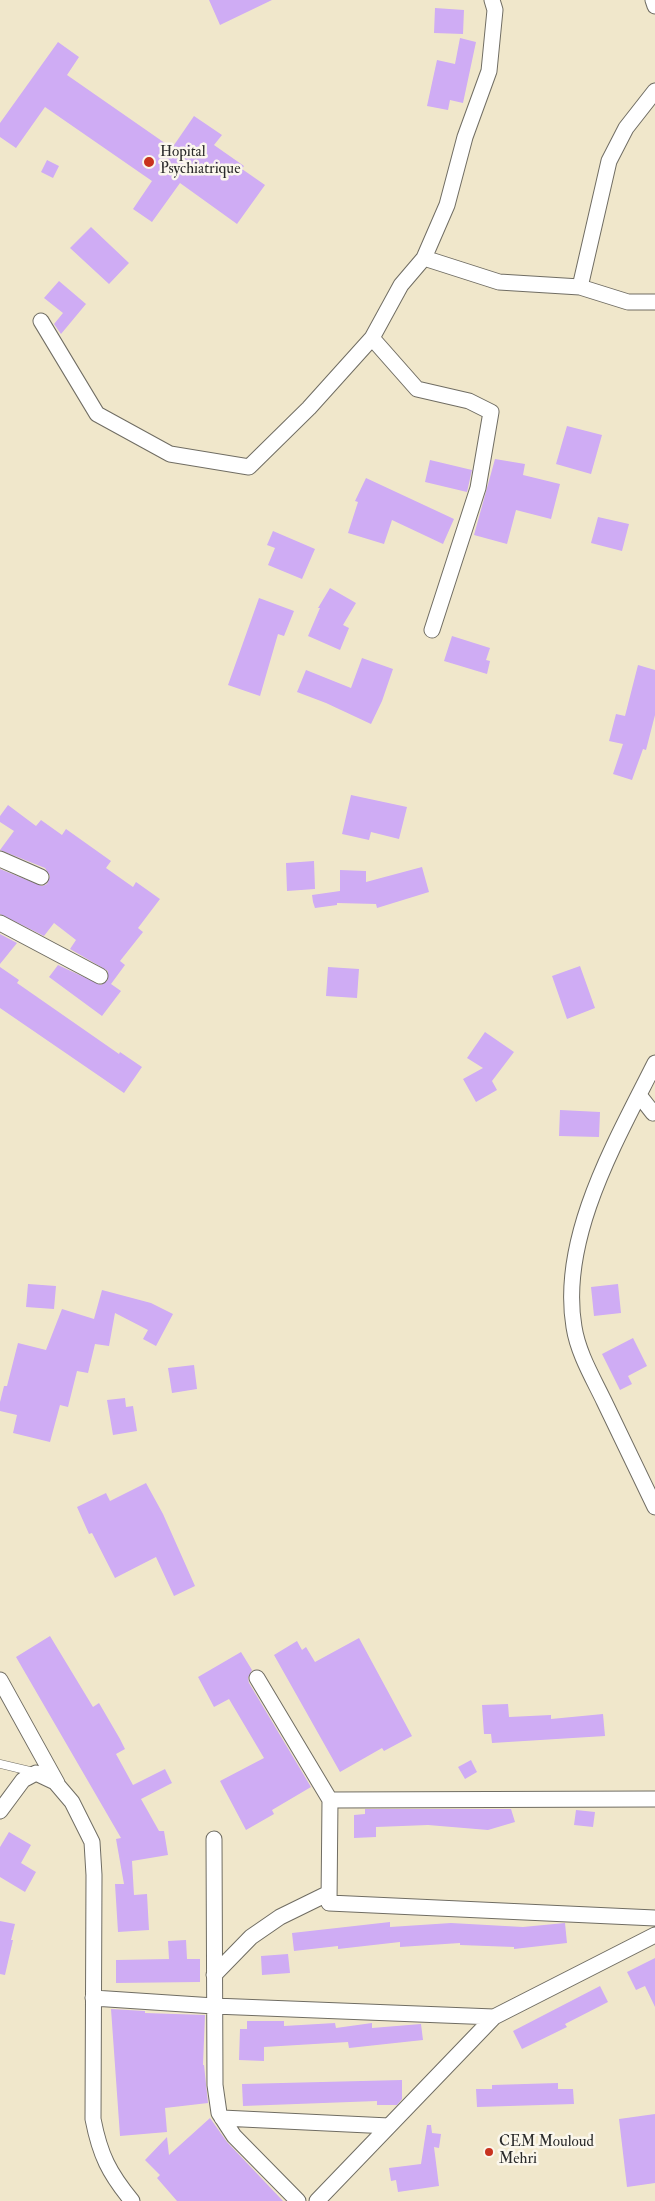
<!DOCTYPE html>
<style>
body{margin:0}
canvas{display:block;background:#f0e7cb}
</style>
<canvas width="655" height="2201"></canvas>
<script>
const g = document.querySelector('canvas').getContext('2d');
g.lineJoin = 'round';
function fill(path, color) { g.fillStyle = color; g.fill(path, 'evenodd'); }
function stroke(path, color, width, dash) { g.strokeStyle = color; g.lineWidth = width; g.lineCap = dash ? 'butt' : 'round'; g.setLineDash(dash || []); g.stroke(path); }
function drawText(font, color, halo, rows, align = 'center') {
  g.font = font + ' "IM FELL Double Pica",serif'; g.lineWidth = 5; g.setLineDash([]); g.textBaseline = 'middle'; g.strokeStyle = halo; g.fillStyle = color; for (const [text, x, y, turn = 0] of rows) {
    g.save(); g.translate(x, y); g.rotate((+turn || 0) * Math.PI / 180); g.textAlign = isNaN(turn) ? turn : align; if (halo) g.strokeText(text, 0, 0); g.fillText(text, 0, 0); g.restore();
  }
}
const building = new Path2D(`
 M209,0h63l-52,25z
 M435,8l29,2 -1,24 -29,-1z
 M460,38l16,4 -13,61 -13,-3 -2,10 -21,-4 10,-46 18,4z
 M58,42l21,15 -12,18 105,73 22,-32 28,19 -8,10 30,21 -2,3 23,16 -28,39 -57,-41 -28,39 -19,-13 19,-28 -107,-74 -29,41 -16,-11v-14z
 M47,160l12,6 -6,12 -12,-6z
 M91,227l38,36 -20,21 -39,-36z
 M59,281l27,23 -25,30 -7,-10 9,-11 -19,-15z
 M567,426l35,9 -11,39 -35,-10z
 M495,459l30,5 -2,11 37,9 -9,35 -35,-9 -9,34 -33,-9z
 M430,460l42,10 -5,22 -42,-10z
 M366,478l88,41 -11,25 -51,-24 -8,24 -36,-11 10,-31 -3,-1z
 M598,517l31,7 -7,27 -31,-8z
 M273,531l42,18 -13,30 -34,-14 7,-17 -8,-3z
 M330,588l26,15 -13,22 6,3 -9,22 -32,-14 12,-28h-2z
 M259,598l35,13 -10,25 -6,-2 -18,62 -32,-11z
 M452,636l38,12 -4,12 4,1 -3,13 -43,-13z
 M362,658l31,11 -11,32 -11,23 -45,-21 -29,-11 9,-22 45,18z
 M638,665l17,5v45l-9,35 -3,-1 -11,31 -19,-6 10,-30 -14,-3 7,-27 9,2z
 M351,795l56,12 -8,32 -28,-7 -2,8 -27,-6z
 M8,805l28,21 5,-6 21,15 4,-6 45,32 -5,7 27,19 3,-5 24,17 -22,29 5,4 -23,29 5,4 -14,19 10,7 -19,25 -53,-39 9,-12 43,20 7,-5v-9l-38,-22 6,-9 -22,-17 -10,13 -44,-22v-45l42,17 5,-2 3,-8 -5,-8 -45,-18 14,-19 -14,-9v-6z
 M314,861l1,28 -28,2 -1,-28z
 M422,867l7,25 -52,16 -1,-4 -39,-1v2l-22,3 -2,-6 -1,-7 28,-4v-21l26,1v11z
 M0,934l17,9 -17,21z
 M580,966l15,42 -28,11 -15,-43z
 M0,967l19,13 -2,3 102,71 1,-2 22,15 -18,26 -124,-85z
 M328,967l31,2 -2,29 -31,-2z
 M485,1032l29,20 -22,29 5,9 -21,12 -13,-23 20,-11 -16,-10z
 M560,1110l40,2 -1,25 -40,-1z
 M28,1284l28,2 -2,23 -28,-2z
 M618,1284l3,29 -27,3 -3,-29z
 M102,1290l49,13 22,11 -17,32 -13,-7 5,-9 -33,-17 -6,33 -14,-2 -7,29 -11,-2 -9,36 -8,-2 -10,37 -37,-9 4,-18 -17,-4v-9l4,-16h3l11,-43 28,7 16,-41 32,10z
 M633,1338l14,28 -19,10 4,8 -12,6 -18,-36z
 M194,1365l3,24 -25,4 -4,-25z
 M125,1398l1,9 7,-1 4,25 -24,4 -6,-35z
 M146,1483l17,31 32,72 -21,10 -18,-39 -41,21 -23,-45 -3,1 -12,-27 29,-14 4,8z
 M50,1636l43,71 6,-4 21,36 5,10 -9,5 17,31 32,-16 7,14 -31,16 18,32h5l4,24 -36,6 2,34 13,-1 2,36 -31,2 -3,-48h9l-8,-45 5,-1 -105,-181z
 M359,1638l53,98 -28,15 -2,-3 -42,24 -66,-117 23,-14 5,9 4,-3 9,15z
 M241,1652l11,18 -4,8 1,5 62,104 -39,23 2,4 -28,16 -26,-49 44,-23 -35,-59 -15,8 -16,-30z
 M508,1704l1,13 42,-2v4l52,-5 2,22 -113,7 -1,-9h-7l-2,-29z
 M471,1760l6,12 -12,7 -7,-12z
 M365,1809h146l4,13 -27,8 -60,-5 -52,2v10l-22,1v-23l11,-1z
 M576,1810l19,2 -2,15 -19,-2z
 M9,1832l22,13 -10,18 15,9 -11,20 -25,-15v-30z
 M0,1921l15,3 -4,16h2l-8,35 -5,-1z
 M390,1922v5l61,-4 72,4 42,-4 2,20 -53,6v-2l-54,-2v-2l-60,4v-5l-62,7v-3l-44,5 -2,-18z
 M186,1940l1,19h13v23l-84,1v-23l53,-1 -1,-18z
 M288,1954l2,19 -28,2 -1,-19z
 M655,1958v49l-10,-21 -9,4 -9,-18z
 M600,1986l8,16 -43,22 2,3 -45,22 -9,-18z
 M111,2009l34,2v2l60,2 -2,50h1l4,38 -43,5 2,24 -47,4z
 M247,2021h37v5l51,-3 1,5 36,-5v5l49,-4 2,16 -74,8 -1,-6 -84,5v14l-25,-1 1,-31h7z
 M402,2080v19l-5,6h-20v-4l-134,5 -1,-22z
 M558,2083v6h15l1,15 -97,3 -1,-18h16v-4z
 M655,2114v69l-28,4 -8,-68z
 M210,2118l17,24 56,59h-106l-20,-23 3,-3 -15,-15 22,-23 2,18z
 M427,2125h4l1,8 9,1 -2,14 -5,-1 5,39 -41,6 -2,-12 -5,1 -2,-13 32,-4z`);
const lane = new Path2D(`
 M0,1764l34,8`);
const street = new Path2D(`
 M653,0l2,6
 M424,258l75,24 81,5 48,15h27
 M580,287l29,-126 17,-33 29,-37
 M41,321l56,93 73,40 79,13 60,-59 63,-70 29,-53 23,-27 23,-53 18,-68 24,-66 6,-61 -3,-10
 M372,338l45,51 52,12 22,11 -13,76 -46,142
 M0,859l41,18
 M0,923l100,53
 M655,1063c-39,78 -96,175 -81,264 4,26 19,51 30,74 17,36 34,71 51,106
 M639,1095l14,18 2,-1
 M257,1678l73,122
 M0,1680l57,103
 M655,1799l-325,1 -1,103 326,15
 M0,1811l23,-31 13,-7 19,9 17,20 20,40 2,33 -1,244c7,36 16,54 39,82
 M214,1839l1,246 4,28 15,23 64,65
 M214,1975l37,-38 29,-20 49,-24
 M93,1998l121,8 280,11
 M222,2118l167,8
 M317,2201l177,-184 161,-82`);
const markers = [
 [149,162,6,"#c8321e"],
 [489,2152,5,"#c8321e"]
];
const poiNames = [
 ["Hopital",160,153],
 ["Psychiatrique",160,170],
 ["CEM Mouloud",499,2143],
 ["Mehri",499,2160]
];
fill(building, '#cfacf4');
stroke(lane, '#706d63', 9);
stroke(street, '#706d63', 17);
stroke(lane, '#fff', 8);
stroke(street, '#fff', 15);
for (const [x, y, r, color] of markers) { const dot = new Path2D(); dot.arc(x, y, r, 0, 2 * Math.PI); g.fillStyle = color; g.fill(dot); stroke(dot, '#fbf7ec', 2); }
drawText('15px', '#2b2b2b', '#fbf7ec', poiNames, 'left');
</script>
